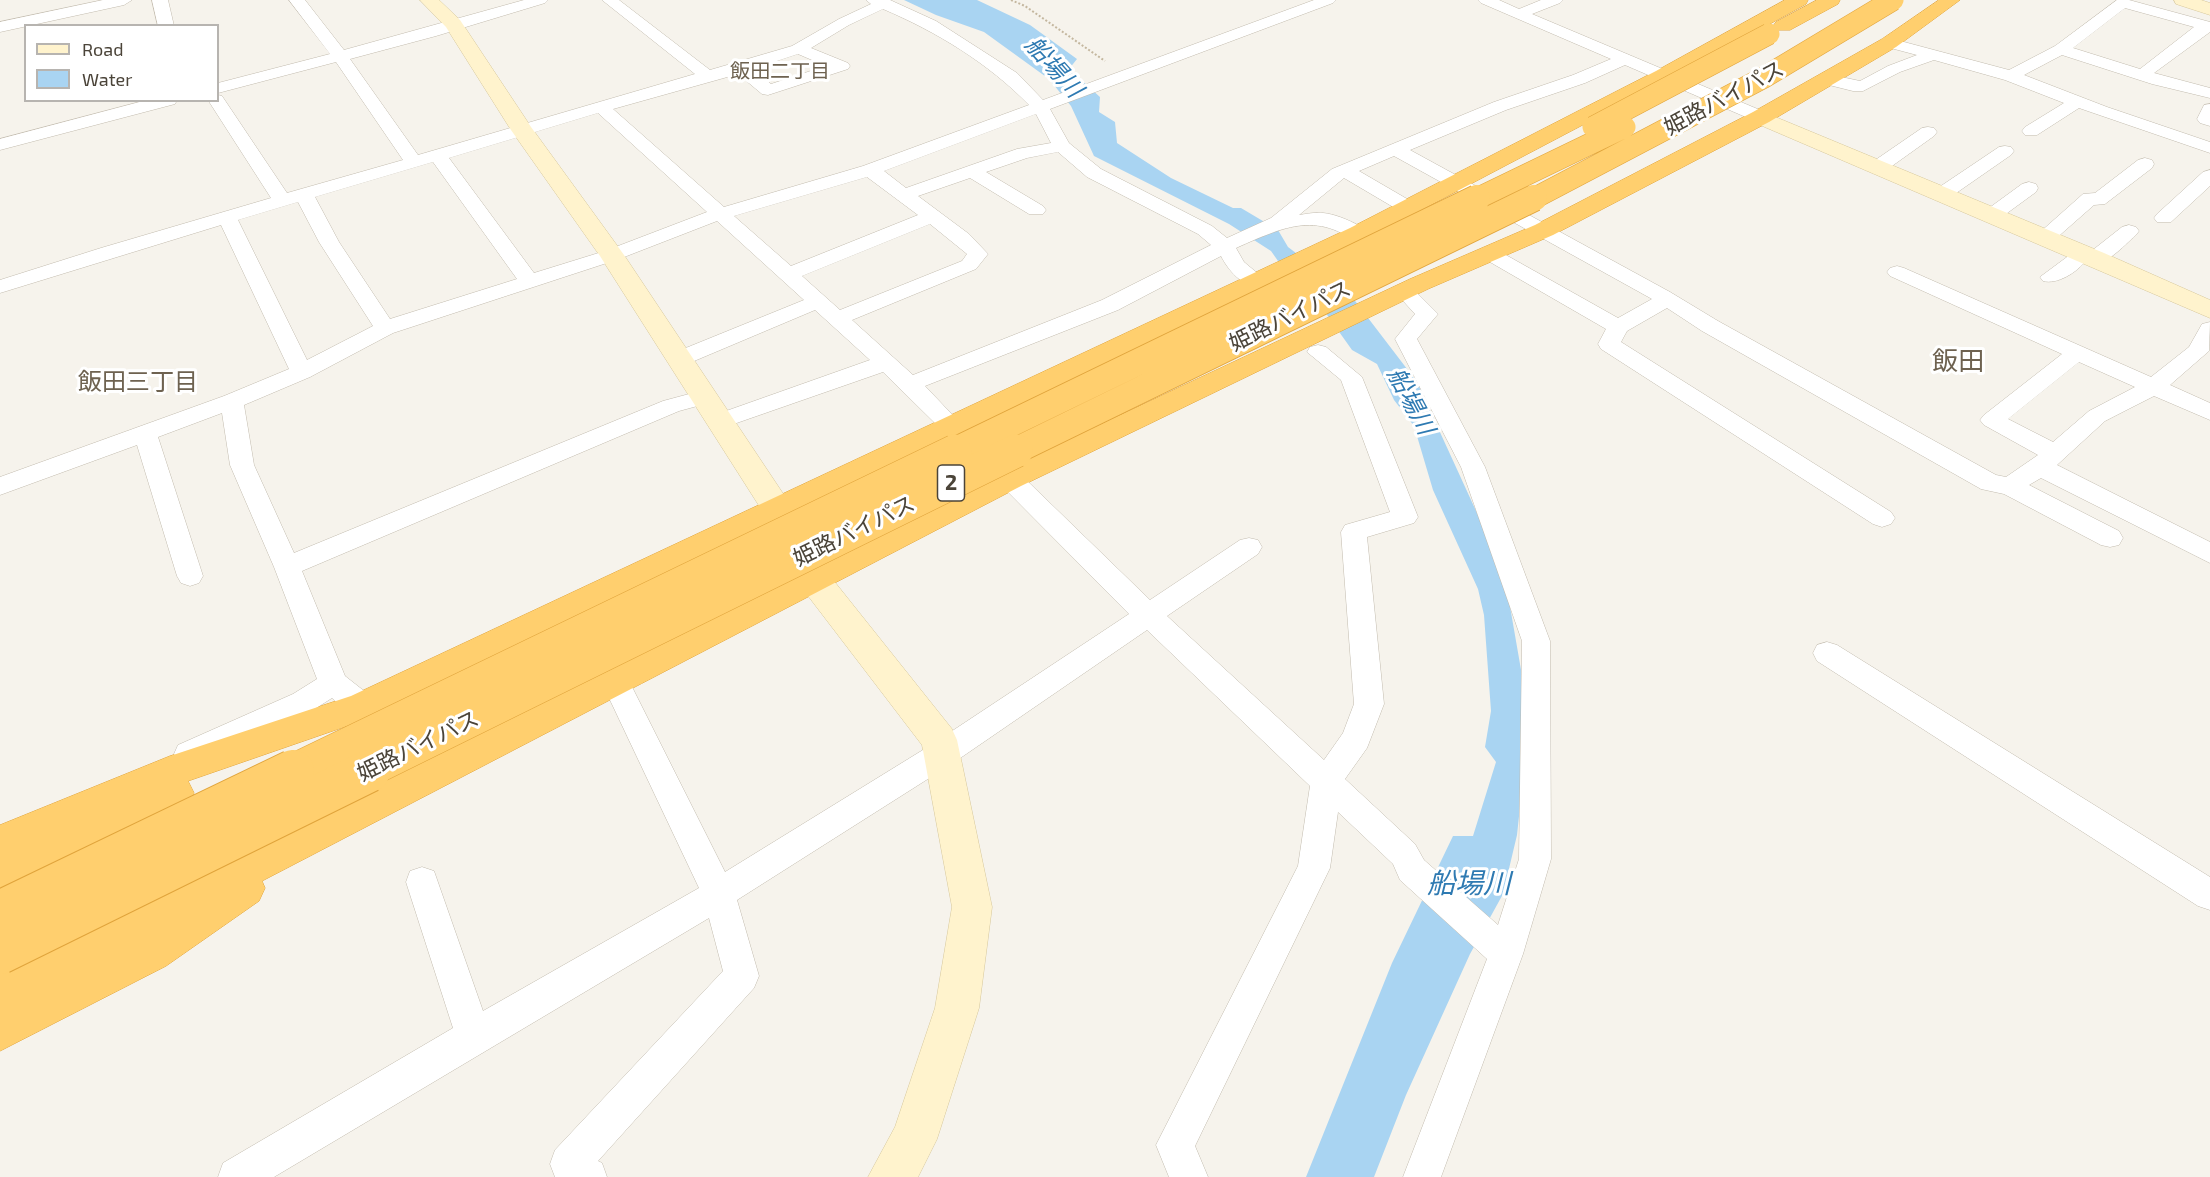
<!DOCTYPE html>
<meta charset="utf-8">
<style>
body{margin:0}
#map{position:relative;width:2210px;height:1177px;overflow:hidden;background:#f6f3ec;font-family:"Exo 2",sans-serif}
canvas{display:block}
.legend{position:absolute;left:24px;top:24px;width:195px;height:78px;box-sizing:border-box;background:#fff;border:2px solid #b7b4b0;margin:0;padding:8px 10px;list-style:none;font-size:18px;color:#4b4439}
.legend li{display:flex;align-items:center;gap:12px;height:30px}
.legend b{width:30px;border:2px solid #b7b4b0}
</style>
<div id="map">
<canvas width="2210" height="1177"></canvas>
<ul class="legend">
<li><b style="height:8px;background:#fff3cd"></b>Road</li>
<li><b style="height:16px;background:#a9d4f2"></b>Water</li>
</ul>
</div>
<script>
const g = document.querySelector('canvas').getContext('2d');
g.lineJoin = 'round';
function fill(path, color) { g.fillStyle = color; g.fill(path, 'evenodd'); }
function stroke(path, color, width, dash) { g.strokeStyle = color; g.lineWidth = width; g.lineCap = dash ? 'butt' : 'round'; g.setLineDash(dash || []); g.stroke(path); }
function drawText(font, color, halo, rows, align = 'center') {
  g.font = font + ' "Exo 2","Noto Sans JP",sans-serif'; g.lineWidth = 6; g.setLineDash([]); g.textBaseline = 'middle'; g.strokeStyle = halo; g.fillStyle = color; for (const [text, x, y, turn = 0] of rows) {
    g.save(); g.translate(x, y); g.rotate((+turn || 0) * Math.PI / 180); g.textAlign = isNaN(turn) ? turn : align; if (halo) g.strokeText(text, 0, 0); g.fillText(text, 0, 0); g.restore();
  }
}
const water = new Path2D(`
 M904,0h73l53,25 47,34 -8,10 31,28 -1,15 16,10 2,21 54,35 62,30h8l37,22 10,17 61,46 68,89 87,190 20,115 1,73 -8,75 -14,59 -33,60 -64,141 -32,82h-68l86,-214 61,-127h20l23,-74 -11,-15 6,-36 -7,-96 -6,-26 -45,-99 -19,-64 -20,-26 -17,-36 -25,-14 -27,-38 -35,-34 -19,-27 -42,-27 -135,-68 -23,-50 -22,-27 -65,-47 -48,-17z`);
const path = new Path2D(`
 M1011,0l14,6 80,55`);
const street = new Path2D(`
 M103,0h29l-8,5 -124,27v-10z
 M152,0h16l6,26h-16z
 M289,0h16l39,50 180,-50h24l-3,3 -109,33 -86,23 68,96 277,-81 -93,-74h17l91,70 82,-24 47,-27 32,-15 -5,-4h24l46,21 81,52 26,27 271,-100h22l-3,3 -283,106 19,34 32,26 111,57 15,12 44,-20 61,-49 162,-67 79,-27 38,-16 -130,-56 -3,-3h21l20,9 22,-9h22l-3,3 -28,11 235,99 3,4 -3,4h-12l-130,-56 -40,18 -79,27 -96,40 260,142 48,29 278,154 10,2 32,-22 -54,-30 -4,-5 4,-5 78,-61 -172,-78 -3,-4 3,-4 7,-2 7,2 247,109 38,-30 13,-23 8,-2 -1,29 -39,34 40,18v17l-56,-24 -49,25 -48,44 153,77v21l-169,-85 -12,7 90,46 4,7 -4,7 -9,2 -9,-2 -97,-51 -23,-5 -279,-158 -35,-23 -40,23 -6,11 270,170 4,6 -4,6 -9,3 -9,-3 -272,-175 -3,-5 8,-15 -123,-71 -3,-4 3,-4h14l121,68 34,-19 -258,-143 -35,15 55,32 3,4 -3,4h-14l-56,-33 -45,37c8,-1 16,-3 24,-2 21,2 54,20 66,37l-3,4h-14c-51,-44 -80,-31 -136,-6l8,14 24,20 -3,4c-19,5 -36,-14 -44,-30l-103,54 -193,76 38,40 -4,5 -8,3 -8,-3 -60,-59 -155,54 -8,3 -8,-3 -4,-5 4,-5 158,-56 -55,-50 -128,54 -8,2 -8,-2 -3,-5 3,-5 133,-54 -87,-79 -98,38 -226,74 -83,44 -66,28 10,60 40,88 369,-152 41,-11 8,2 4,5 -4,5 -33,9 -377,160 43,105 28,22 5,8 -5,8c-19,7 -27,-4 -41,-16l-19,12 -124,57 -11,-4 -4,-9 4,-9 115,-51 24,-15 -43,-112 -44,-102 -8,-52 -64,24 45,139 -4,7 -9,3 -9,-3 -4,-7 -40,-131 -137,50v-18l224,-81 65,-27 -68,-144 -221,68v-13l101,-32 170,-50 -63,-98h10v-5l4,1 65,97 116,-33 -67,-98 -118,31v-10l112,-29zM883,9c54,23 105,54 146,96l-166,61 -139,41 -111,-98 125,-35 24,20 6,1 80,-26 2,-3 -2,-3 -37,-15 38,-23zM798,54l28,12 -55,18 -18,-15zM598,113l109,99 -102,39 -71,22 -85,-115zM1036,114l15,29 -34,6 -111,39 -22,-17zM1058,152l29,25 111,57 13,11 -109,55 -189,75 -61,-55 124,-51 12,-15 -19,-20 -51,-38 52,-18 59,36h14l3,-4 -3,-4 -57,-34 41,-14zM433,162l84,117 -127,40 -51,-77 -24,-45zM867,177l51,38 -127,51 -57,-50zM298,202l21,40 54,84 -66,34 -69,-140zM930,224l37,30 -5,7 -122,49 -38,-34zM2079,362l56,25 -46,24 -36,31 -45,-23z
 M2117,0h12l81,22v10l-56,41 56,15v10l-58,-14 -90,-29 -38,20 83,32 103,35v11l-131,-45 -42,27h-12l-3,-4 3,-4 39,-24 -59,-23 -71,-20 -34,12 -37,19h-10l-32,-8 -2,-4 8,-5 33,7 28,-15 29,-11 -34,-9 -2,-3 8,-5 120,32 46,-24zM2125,8l69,19 -54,42 -67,-21z
 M147,100h30l-2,4 -175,46v-11z
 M2210,104v22l-10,-3 -3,-4 7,-14z
 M1928,127l6,1 3,4 -3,4 -49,35h-14l-2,-4 2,-4 51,-35z
 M2005,146l6,1 3,4 -3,4 -62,43h-14l-2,-4 2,-4 64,-43z
 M2145,158l7,2 2,4 -2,4 -47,36 -11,1 -42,37h-14l-3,-4 3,-4 45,-40 12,-1 43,-33z
 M2210,170v16l-39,36h-14l-3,-4 3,-4 46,-42z
 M2029,182l7,2 2,4 -2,4 -37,27h-14l-3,-4 3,-4 37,-27z
 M2129,225l7,2 3,4 -3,4c-12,10 -34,37 -50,25 -8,12 -29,25 -43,21l-3,-4 27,-20 5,-9h14l3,5 33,-26z
 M1405,286l7,2 26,26 -21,25 68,128 65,174 1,218 -28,95 -82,223h-38l84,-218 -87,-79 -7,-16 -55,-52 -8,56 -135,278 13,31h-39l-13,-32 142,-279 12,-80 -163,-156 -194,133 -216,137 22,76 -5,12 -156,173 4,2 5,14h-52l-5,-13 5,-14 168,-179 -14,-53 -435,259h-56l5,-14 230,-135 -47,-146 4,-11 12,-4 12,4 49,140 216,-123 -98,-207 4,-8 10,-3 10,3 100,199 206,-127 198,-131 -128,-129 -3,-6 3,-6 9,-2 9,2 131,127 90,-60 9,-2 9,2 4,7 -4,7 -91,62 157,144 19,-27 11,-29 -13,-172 4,-7 45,-13 -49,-132 -34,-28 3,-5 8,-2 8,2 36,30 56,140 -4,6 -47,14 17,167 -17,44 -22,31 70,65 9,16 74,65 21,-66 3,-218 -61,-174 -66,-128 20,-25 -20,-22 3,-4z
 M1827,642l10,3 373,232v33l-12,-4 -381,-245 -4,-8 4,-8z`);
const secondary = new Path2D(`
 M420,0h19l21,20 71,107 93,128 164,246 38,70 126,158 5,11 35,167 -13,101 -42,131 -19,38h-50l27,-50 40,-119 17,-101 -30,-162 -120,-157 -39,-76 -163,-256 -89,-126 -65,-103z
 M2174,0h27l9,3v12l-34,-11z
 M1761,111l343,142 106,47v18l-457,-196 -3,-5 3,-5z`);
const highway = new Path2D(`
 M1785,0h23l-2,4 -136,75 -302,159 -992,478 -188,65 6,12 -6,12 -188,87v-67l170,-69 181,-60 999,-468 306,-157z
 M1817,0h23l-2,4 -48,26h-14l-3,-4 3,-4z
 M1939,0h21l-64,47 -127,75 -216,113 -125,54 -407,197 -759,395 3,7 -6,13 -93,65 -166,85v-79l999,-500 411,-193 125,-54 218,-113 129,-73z`);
const highwayBridgeFar3 = new Path2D(`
 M1593,127l176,-93
 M1474,200l151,-73
 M1531,200l232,-122 130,-78`);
const highwayBridgeFar2 = new Path2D(`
 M952,452l525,-254
 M1013,452l521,-254`);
const highwayBridgeFar1 = new Path2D(`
 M290,772l665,-321
 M366,772l650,-321`);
const highwayBridge = new Path2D(`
 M0,912l293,-141
 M0,953l369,-182`);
const farNeighbourhoodnames = [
 ["飯田二丁目",780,71]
];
const shields = [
 [951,483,27]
];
const shieldNames = [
 ["2",951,483]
];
const streetNames = [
 ["姫路バイパス",1724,98,-28],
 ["姫路バイパス",1290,316,-26],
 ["姫路バイパス",854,531,-26],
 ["姫路バイパス",418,746,-26]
];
const waterNames = [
 ["船場川",1054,67,48],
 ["船場川",1411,401,62]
];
const neighbourhoodNames = [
 ["飯田三丁目",138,382]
];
const quarterNames = [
 ["飯田",1958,361]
];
const nearWaternames = [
 ["船場川",1469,884]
];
fill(water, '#a9d4f2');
stroke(street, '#c2bbae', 1);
stroke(secondary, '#d6c79b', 1);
stroke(highway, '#e0a43c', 1);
stroke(path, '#c4b79f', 2, [2, 2]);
fill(street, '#fff');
fill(secondary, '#fff3cd');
fill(highway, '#ffcf6e');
stroke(highwayBridgeFar3, '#e0a43c', 22, []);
stroke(highwayBridgeFar2, '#e0a43c', 28, []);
stroke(highwayBridgeFar1, '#e0a43c', 34, []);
stroke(highwayBridge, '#e0a43c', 44, []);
stroke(highwayBridgeFar3, '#ffcf6e', 21);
stroke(highwayBridgeFar2, '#ffcf6e', 26);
stroke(highwayBridgeFar1, '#ffcf6e', 33);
stroke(highwayBridge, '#ffcf6e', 42);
drawText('20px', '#6e6250', '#fff', farNeighbourhoodnames);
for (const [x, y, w] of shields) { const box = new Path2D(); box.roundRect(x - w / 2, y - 18, w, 36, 4.5); g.fillStyle = '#fff'; g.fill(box); stroke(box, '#4b4439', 1.5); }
drawText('bold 21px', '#4b4439', null, shieldNames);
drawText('22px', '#4b4439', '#fff', streetNames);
drawText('italic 24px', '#2e7ab2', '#fff', waterNames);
drawText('24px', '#6e6250', '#fff', neighbourhoodNames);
drawText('26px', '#6e6250', '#fff', quarterNames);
drawText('italic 28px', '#2e7ab2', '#fff', nearWaternames);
</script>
